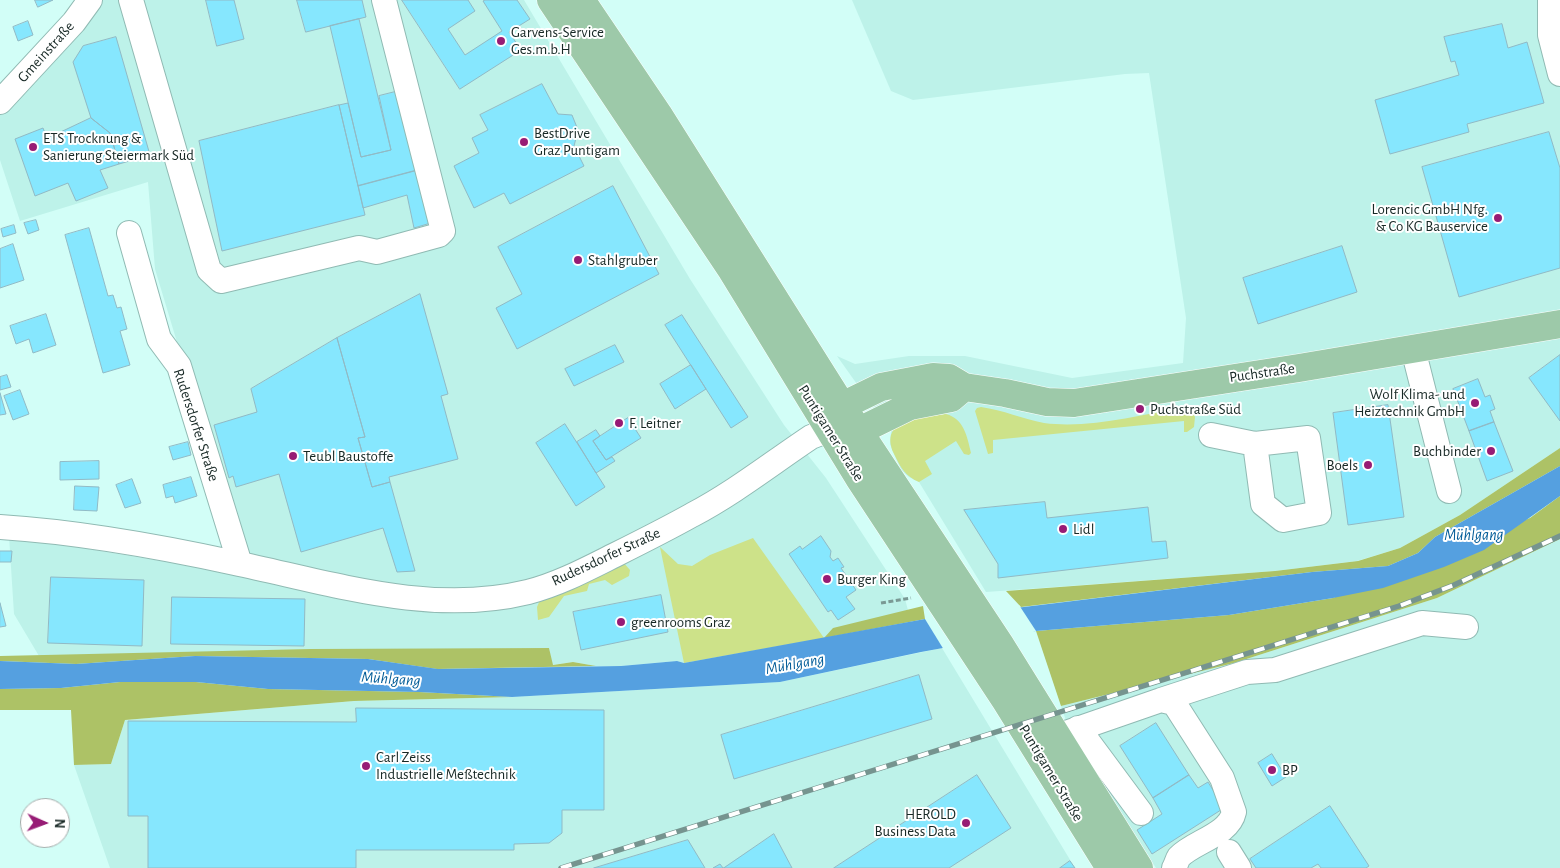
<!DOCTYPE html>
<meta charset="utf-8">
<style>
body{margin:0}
#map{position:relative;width:1560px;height:868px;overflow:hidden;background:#d2fef7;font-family:"Alegreya Sans",sans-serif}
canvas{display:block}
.north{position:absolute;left:20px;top:798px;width:50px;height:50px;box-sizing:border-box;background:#fff;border:1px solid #a2a9a8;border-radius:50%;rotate:92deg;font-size:14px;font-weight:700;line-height:20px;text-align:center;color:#172825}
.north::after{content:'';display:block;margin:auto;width:18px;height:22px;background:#971c75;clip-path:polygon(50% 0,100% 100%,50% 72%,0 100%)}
</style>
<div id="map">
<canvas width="1560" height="868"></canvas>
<div class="north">N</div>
</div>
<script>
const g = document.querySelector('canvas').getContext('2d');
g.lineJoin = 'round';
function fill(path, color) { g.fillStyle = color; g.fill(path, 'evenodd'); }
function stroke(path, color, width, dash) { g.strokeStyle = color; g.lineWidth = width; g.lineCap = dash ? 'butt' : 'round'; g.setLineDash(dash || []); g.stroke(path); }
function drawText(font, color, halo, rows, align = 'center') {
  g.font = font + ' "Alegreya Sans",sans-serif'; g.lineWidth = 4; g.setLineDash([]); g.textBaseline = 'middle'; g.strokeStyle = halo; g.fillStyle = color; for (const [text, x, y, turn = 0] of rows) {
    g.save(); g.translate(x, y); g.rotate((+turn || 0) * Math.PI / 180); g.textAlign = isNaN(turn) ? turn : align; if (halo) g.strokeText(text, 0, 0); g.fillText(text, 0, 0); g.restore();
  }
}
const built = new Path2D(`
 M90,0h434l166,279 94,146 42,53 79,121 6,23 -191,36 -36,5 -7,-2 -56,5h-25l-23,-4 -21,3 -3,-17 -510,8 -25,-42 -5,-78 238,39 -92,-306 -7,-87 -128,39 -20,-61v-58z
 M852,0h708v448l-100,67 -60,33 -43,13 -82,10 -289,21 -67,-110 -10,-5 -8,-7 -11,-26 1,-12 -54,-76 18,8 54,-8h56l107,22 111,-15 3,-45 -37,-245 -24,1 -212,26 -22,-9z
 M1560,539v329h-404l-83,-127 -12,-35 173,-43 203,-65z
 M942,648l133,220h-965l-36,-103 37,-1 14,-44 229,-19 158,-4 268,-15z`);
const green = new Path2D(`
 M981,407c22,3 42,12 63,16 45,6 94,-8 138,-15l11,5 2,4 -1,10 -7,5h-3v-11l-191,19v13l-5,1 -13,-43 2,-3z
 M946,414c18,5 21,22 25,39l-2,2 -5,-1 -8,-13 -31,20 7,13 -13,8c-14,-6 -18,-14 -25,-28 -16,-36 27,-36 52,-40z
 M753,538l71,100 -140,25 -24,-116 18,17 14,2 18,-11z
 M623,562l7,8 -1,6 -17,9 -7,-5 -16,4 -2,7 -23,5 -15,21 -11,3 -1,-13 3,-7z`);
const forest = new Path2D(`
 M1560,448v18l-125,71 -17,16 -30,13 -76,6 -291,35 -15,-16 269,-20 83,-10 42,-13 60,-33z
 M1560,496v43l-123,59 -203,65 -173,43 -25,-75 193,-16 104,-17 197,-80z
 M923,606l2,13 -101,19 9,-10z
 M549,648l4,17 20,-3 23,4 -159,3 -69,-10 -173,-3 -119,8 -76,-3v-5l311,-7z
 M120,682h76l72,7 151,3 93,5 -158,4 -229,19 -14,44 -37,1 -3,-55h-71v-21l61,-1z`);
const water = new Path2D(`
 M1560,466v30l-76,54 -40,17 -61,21 -50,10 -104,17 -193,16 -115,21 -141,30 -268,15 -93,-5 -151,-3 -72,-7h-76l-59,6 -61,1v-28l76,3 119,-8 173,3 70,10 183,-3 56,-5 7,2 241,-44 387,-47 76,-6 30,-13 17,-16z`);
const pier = new Path2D(`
 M1019,605l17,26 -17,6 -75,13 -19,-31v-2z`);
const building = new Path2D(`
 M35,0h18l-15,7z
 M206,0h28l10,39 -27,7z
 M297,0h65l4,17 -60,15z
 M402,0h66l7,11 -27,18 17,26 37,-24 -19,-30 2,-1h32l13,19 -21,13 12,18 -61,39z
 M359,19l32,131 -30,7 -31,-131z
 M28,21l5,14 -15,6 -5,-14z
 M1502,24l6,24 19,-6 17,61 -77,21 2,8 -79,22 -15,-54 84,-25 -4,-14 -4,1 -7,-25z
 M116,37l34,118 -31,9 -9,-31 -19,-15 -18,-56 10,-16z
 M542,84l16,30 14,1 6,15 -4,16 10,20 -74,38 -6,-11 -30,15 -20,-42 25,-13 -7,-15 16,-8 -8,-15z
 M399,91l23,78 -64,17 -19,-81 9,-2 13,54 30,-7 -12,-54z
 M339,105l26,110 -143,36 -23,-110z
 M91,118l19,15 9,31 -19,6 8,18 -32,13 -8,-18 -33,13 -20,-57 28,-11 4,10z
 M1549,132l11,36v100l-101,29 -37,-130z
 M422,169l12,53 -20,6 -7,-33 -44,13 -5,-22z
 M613,186l46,88 -142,75 -21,-41 26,-14 -24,-47z
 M36,220l3,10 -11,4 -4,-11z
 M14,225l2,8 -13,4 -2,-8z
 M89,228l19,68 5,-1 4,13 4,-1 6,22 -7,2 10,34 -27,8 -38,-138z
 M13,244l11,36 -24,8v-39z
 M1342,246l15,46 -99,32 -15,-46z
 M420,294l28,100 -7,2 17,63 -69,18 1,5 -18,5 -14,-49 7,-1 -28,-99z
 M46,314l10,31 -23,8 -4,-14 -13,5 -6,-18z
 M682,315l66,102 -17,11 -66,-103z
 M337,338l28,99 -7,1 14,49 18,-5 25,89 -18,1 -14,-44 -82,24 -22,-78 -43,13 -3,-11 -4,2 -15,-53 43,-13 -6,-23z
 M615,345l9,17 -50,24 -9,-17z
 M1560,355v66l-31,-43z
 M691,365l15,24 -31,20 -15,-25z
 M7,375l4,12 -11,3v-13z
 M1478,379l7,18 5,-2 5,14 -5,2 4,11 -25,9 -16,-42z
 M20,390l9,24 -16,6 -9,-24z
 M0,393l6,21 -6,1z
 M1388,405l16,112 -56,8 -15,-112z
 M628,418l13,20 -35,22 -13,-19z
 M1494,422l19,49 -26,10 -18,-50z
 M565,424l40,63 -29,19 -40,-63z
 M596,430l4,6 -7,5 13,19 6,-3 3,4 -19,12 -19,-31z
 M188,442l3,13 -18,5 -4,-13z
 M99,461v18l-39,1v-18z
 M191,477l6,19 -22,7 -2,-7 -7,2 -3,-13z
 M132,479l9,24 -16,5 -9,-23z
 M75,486l24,1 -2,24 -23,-1z
 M1045,502l2,16 101,-11 4,35 14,-1 2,17 -170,20v-14l-34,-54z
 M821,536l10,15 -1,6 3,4 5,-3 6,9 -3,1 15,22 -10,7 9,12 -17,11 -7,-10 -3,2 -39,-58 11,-8 2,3z
 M0,551h12l-1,11h-11z
 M51,577l93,3 -2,66 -94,-3z
 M661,595l7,37 -87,18 -8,-38z
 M172,597l133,2 -1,47 -133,-2z
 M0,603l6,23 -6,1z
 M919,675l13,44 -198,60 -13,-44z
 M356,708l248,2v100h-42v23l-13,10 -35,1v6h-158v18h-208v-52h-20v-95l228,1z
 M1156,723l33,52 -36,23 -33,-52z
 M1272,754l14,23 -14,9 -14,-23z
 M977,775l34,53 -62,40h-115z
 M1189,775l9,13 10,-6 16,26 -72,46 -15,-24 25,-16 -9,-16z
 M1330,806l39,60 -3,2h-45l-3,-4 -7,4h-55l-6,-9z
 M774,834l18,34h-79l7,-4 3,4z
 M688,840l17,28h-111z
 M1070,861l5,7h-15z`);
const path = new Path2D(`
 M881,603l30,-5`);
const minor = new Path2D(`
 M131,0l78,270 12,11 138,-33 18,4 62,-17 4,-4 -59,-231
 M1550,0v35l10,39
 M0,102l74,-80 16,-22
 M129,233l30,106 20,27 61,198
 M1413,349l36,142
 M1211,435l44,9 8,60 20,16 36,-7 -11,-75 -53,6
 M0,527c79,5 157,19 235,36 96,20 195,53 293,29 31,-8 59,-23 87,-37 26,-13 52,-26 77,-40 42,-22 80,-52 119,-78l18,-7
 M1161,700l86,-28 28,-2 147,-47 44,4
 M1078,728l63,85
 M1057,736l104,-36 13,3 48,75 12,34c-5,23 -41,30 -55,45 -2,3 -3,8 -5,11
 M1229,852l10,16`);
const major = new Path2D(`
 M551,0l180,269 128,209 147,223 104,167
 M581,0l77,114 184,292 157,237 140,225
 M833,422l9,-16 39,-19 52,-10 16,1 15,9 41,6 42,9 27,1 225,-35 261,-44
 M841,430l18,1 51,-25 41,-8 13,-11`);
const rail = new Path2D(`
 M561,868l838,-262 55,-21 106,-49`);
const markers = [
 [501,41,5,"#971c75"],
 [524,142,5,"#971c75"],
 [33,147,5,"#971c75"],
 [1498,218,5,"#971c75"],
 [578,260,5,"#971c75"],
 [1475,403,5,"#971c75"],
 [1140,409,5,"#971c75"],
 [619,423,5,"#971c75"],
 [1491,451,5,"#971c75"],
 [293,456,5,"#971c75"],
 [1368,465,5,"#971c75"],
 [1063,529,5,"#971c75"],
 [827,579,5,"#971c75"],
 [621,622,5,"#971c75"],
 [366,766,5,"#971c75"],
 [1272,770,5,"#971c75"],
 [966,823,5,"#971c75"]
];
const poiNames = [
 ["Garvens-Service",511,32],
 ["Ges.m.b.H",511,49],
 ["BestDrive",534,133],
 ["Graz Puntigam",534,150],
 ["ETS Trocknung &",43,138],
 ["Sanierung Steiermark Süd",43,155],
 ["Lorencic GmbH Nfg.",1488,209,"right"],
 ["& Co KG Bauservice",1488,226,"right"],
 ["Stahlgruber",588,260],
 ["Wolf Klima- und",1465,394,"right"],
 ["Heiztechnik GmbH",1465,411,"right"],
 ["Puchstraße Süd",1150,409],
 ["F. Leitner",629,423],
 ["Buchbinder",1481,451,"right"],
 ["Teubl Baustoffe",303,456],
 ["Boels",1358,465,"right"],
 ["Lidl",1073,529],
 ["Burger King",837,579],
 ["greenrooms Graz",631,622],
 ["Carl Zeiss",376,757],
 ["Industrielle Meßtechnik",376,774],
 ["BP",1282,770],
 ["HEROLD",956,814,"right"],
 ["Business Data",956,831,"right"]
];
const streetNames = [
 ["Gmeinstraße",46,52,-48],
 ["Puchstraße",1262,373,-8],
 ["Rudersdorfer Straße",196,425,72],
 ["Puntigamer Straße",831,433,58],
 ["Rudersdorfer Straße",606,557,-25],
 ["Puntigamer Straße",1051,773,59]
];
const waterNames = [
 ["Mühlgang",1474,535],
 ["Mühlgang",795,664,-10],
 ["Mühlgang",391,679,4]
];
fill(built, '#bdf2e9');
fill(green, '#cde289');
fill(forest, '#adc266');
fill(water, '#55a0e0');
fill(pier, '#d2fef7');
fill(building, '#86e7fe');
stroke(building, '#91bac5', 1);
stroke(minor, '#90bab3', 26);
stroke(major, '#fff', 29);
stroke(path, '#7a9994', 3, [5, 2.5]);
stroke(minor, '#fff', 24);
stroke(major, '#9dc9a9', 28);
stroke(rail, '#76948f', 5.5);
stroke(rail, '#fff', 4, [11]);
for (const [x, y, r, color] of markers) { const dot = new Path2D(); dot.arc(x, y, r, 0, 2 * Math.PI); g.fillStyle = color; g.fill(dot); stroke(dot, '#fff', 2); }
drawText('15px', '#172825', '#fff', poiNames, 'left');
drawText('15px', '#172825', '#fff', streetNames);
drawText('italic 16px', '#005b97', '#fff', waterNames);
</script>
